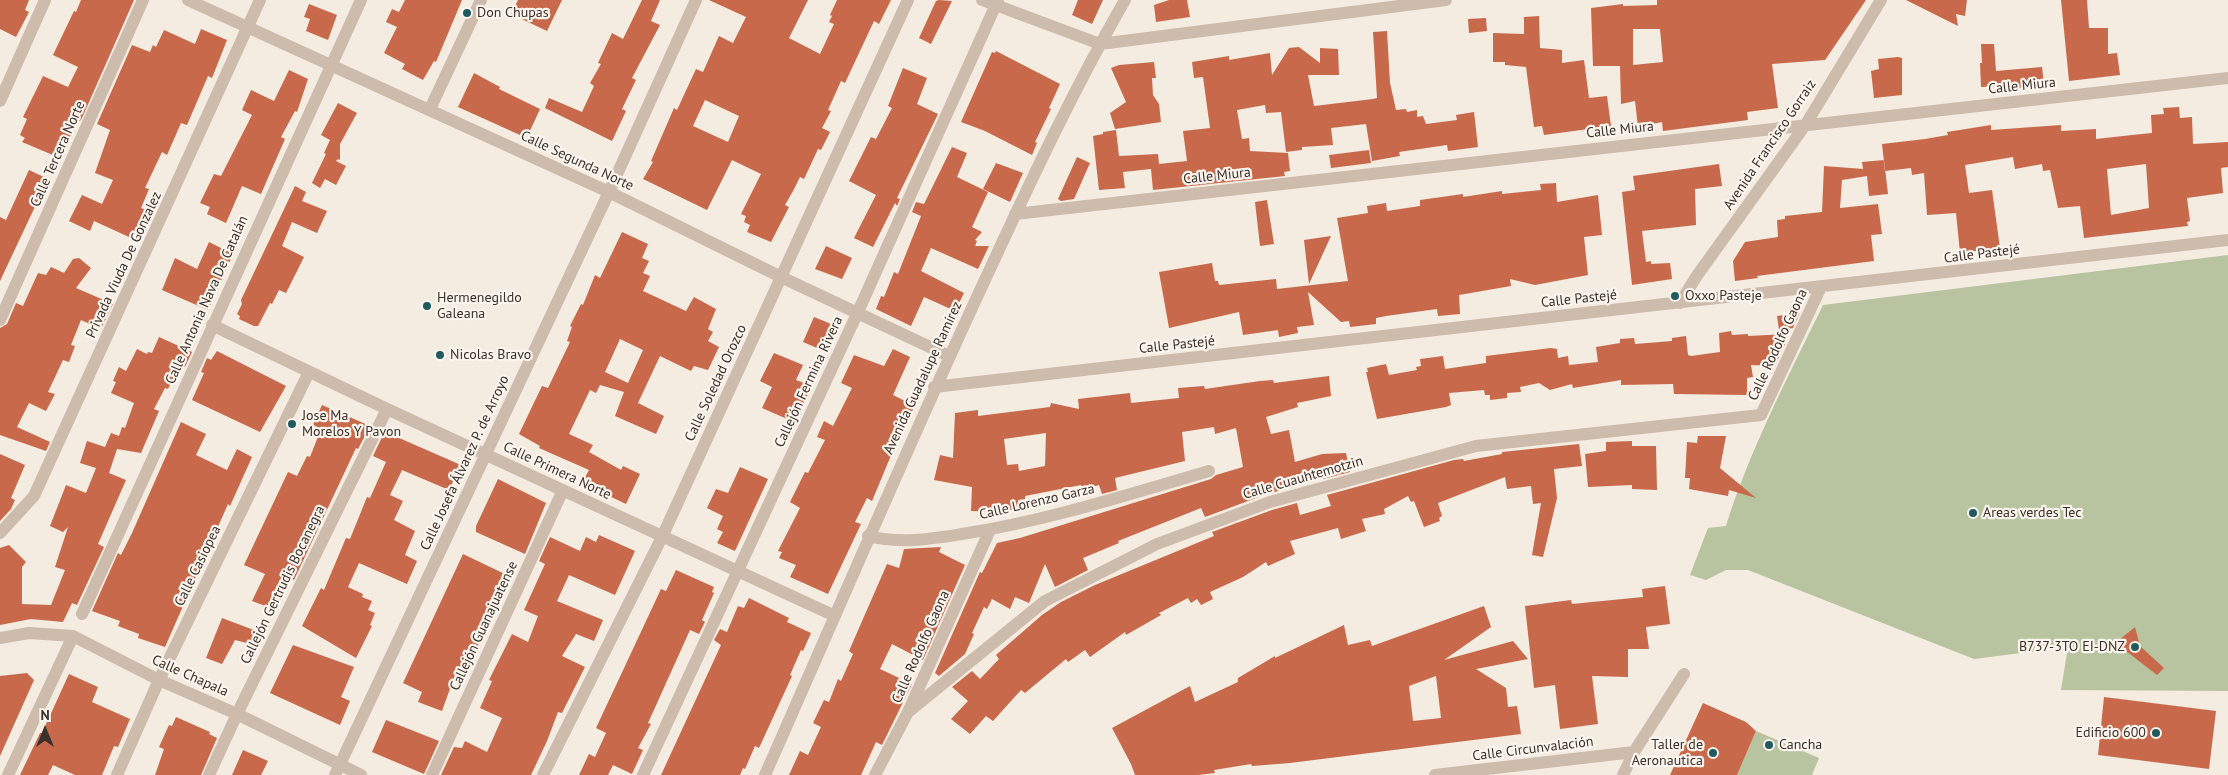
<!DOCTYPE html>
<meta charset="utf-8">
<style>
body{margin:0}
#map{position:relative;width:2228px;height:775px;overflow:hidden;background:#f4ebe1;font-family:"PT Sans",sans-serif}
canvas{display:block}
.north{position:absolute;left:20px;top:705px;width:50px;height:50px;-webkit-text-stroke:4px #fbf5ee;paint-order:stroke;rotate:0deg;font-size:14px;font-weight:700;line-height:20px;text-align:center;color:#3b302b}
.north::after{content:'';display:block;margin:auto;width:18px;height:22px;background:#3b302b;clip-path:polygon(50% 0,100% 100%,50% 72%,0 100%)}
</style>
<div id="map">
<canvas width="2228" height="775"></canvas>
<div class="north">N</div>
</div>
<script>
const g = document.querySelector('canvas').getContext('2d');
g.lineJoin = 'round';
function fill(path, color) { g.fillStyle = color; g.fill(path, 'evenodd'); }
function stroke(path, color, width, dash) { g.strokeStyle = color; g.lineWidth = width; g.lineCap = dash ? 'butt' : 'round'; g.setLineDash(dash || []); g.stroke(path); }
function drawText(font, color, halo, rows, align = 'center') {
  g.font = font + ' "PT Sans",sans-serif'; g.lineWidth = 4.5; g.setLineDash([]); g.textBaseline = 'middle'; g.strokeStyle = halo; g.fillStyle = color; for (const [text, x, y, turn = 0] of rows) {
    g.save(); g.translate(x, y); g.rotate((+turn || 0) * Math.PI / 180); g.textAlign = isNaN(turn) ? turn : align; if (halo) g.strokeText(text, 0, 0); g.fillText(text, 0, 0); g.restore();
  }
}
const green = new Path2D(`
 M2228,255v436l-167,-1 7,-43 -94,12 -226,-89h-22l-20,10 -16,-5 18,-47 18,-2c24,-77 62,-149 97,-221z
 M1756,731l63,27 -7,17h-75z`);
const building = new Path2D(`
 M0,0h29l-4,10 4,2 -13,25 -16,-8z
 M81,0h53l-52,118 -2,3 -2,-1 -18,38 -38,-16 3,-4 -5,-3 7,-16 -4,-2 20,-41 25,11 10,-20 -25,-12 21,-44 2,1z
 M405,0h57l-26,62 -2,-1 -11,19 -21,-11 3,-5 -21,-11 13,-26 -11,-5 6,-13 7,3z
 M518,0h44l-15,31 -36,-17z
 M642,0h18l-9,21 9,4 -28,53 4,2 -14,29 4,2 -14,30 -67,-33 4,-10 33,14 12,-26 -4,-3 11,-19 -3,-1 14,-30 11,6z
 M709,0h99l-19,38 31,16 14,-30 -5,-2 3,-6 -2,-1 7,-15h54l-12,24 -5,-3 -29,62 -4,-2 -13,29 3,1 -9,17 8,4 -9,18 -3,-1 -14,30 -4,-2 -7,14 -8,14 4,2 -18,35 -24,-10 3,-7 -6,-3 2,-6 -5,-2 20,-40 -29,-14 -25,50 -64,-31 10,-17 -2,-1 23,-53 3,2 19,-41 7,3 16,-36 14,7 13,-26zM705,100l34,16 -11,26 -35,-16z
 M939,0l13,1 -21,43 -12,-6 17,-37z
 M1078,0h25l-11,24 -20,-9z
 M1169,0h18l3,17 -34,5 -2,-17z
 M1657,0h209l-41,60 -53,4 6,44 -31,4 1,8 -85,11 -1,-9 -24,5 -3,-26 -14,3 -1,-38h-27l-2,-58 32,-4v2l34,-1zM1633,29h27l3,33 -30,3z
 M1906,0h61l-2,16 -9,-2 2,12z
 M2061,0h26l2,28h19v26l9,-1 3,22 -51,6z
 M309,4l28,11 -9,25 -22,-9 4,-12 -6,-2z
 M1539,16l1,32 22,2v13l22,-3 5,38 18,-2 4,30 -67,9 -2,-9 -8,1 -8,-60 -21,-2v-3h-12v-29l31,1v-17z
 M1486,18l1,13 -18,2 -1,-14z
 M201,29l26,11 -15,38 -4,-2 -21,49 -6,-2 -14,32 -5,-3 -17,36 4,1 -8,19 7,3 -11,24 -6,-3 -2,5 -35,-16 -4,10 -21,-10 13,-26 20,9 11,-24 -18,-7 15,-43 -13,-6 35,-79 18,7 3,-7 3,2 8,-17 31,14z
 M1387,31l3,52 6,27 10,-1 1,3 10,-2v7l6,-1 3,8 31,-4 -1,-5 18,-3 4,35 -30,4 -1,-6 -48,7 1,4 -28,5 -6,-37 -35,4 2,17 -31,2v3l-16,2 -5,-40 -15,1 -1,-8 -28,5 5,29 7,-1 1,13 38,2 2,18 -6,1 1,4 -132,14 -2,-21 -28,3 2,16 -26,2 -6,-54 10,-2v-2l13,-2 3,26 39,-2 1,10 28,-3 -4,-30 27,-3 -7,-51 -9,1 -2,-16 37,-6v4l41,-7 2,22 17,-27 10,-1 21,16v-15l18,1 1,26h-31l6,31 59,-7 4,-1 -4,-66z
 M1981,44h13l2,27 46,-4 2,17 -26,4 -1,-3 -36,2 -1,-24h2z
 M996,51l64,33 -11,24 2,1 -16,33 2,1 -5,12 -47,-24 -24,-9 31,-70 3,1z
 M1898,57l4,1v37l-28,3 -3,-27 8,-2 -1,-10z
 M1154,62l2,16h-4l1,17 6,9 2,18 -46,7 -5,-16 16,-11 -15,-34 8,-3z
 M903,68l24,10 -10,26 21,10 -41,84 3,1 -3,7 -2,-3 -22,44 -19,-9 22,-43 -27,-14 22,-44 5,2 16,-31 -4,-2z
 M289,70l19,9 -11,33 -2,-1 -14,26 4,2 -24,55 -19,-8 -16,37 -19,-9 3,-7 -10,-4 14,-29 7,2 31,-61 -10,-5 9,-20 23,11z
 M474,73l26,14 -1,2 41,20 -11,24 -6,-3 -3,5 -62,-28z
 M338,103l19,10 -17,31v16l-2,-1 -2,2 10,5 -10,19 -11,-6 -5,9 -8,-5 14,-29 -2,-1 6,-13 -9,-5z
 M2179,107l1,11 12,-1 1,27 35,-2v25l-7,1 2,25 -36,5 3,23 -3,1 1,4 -104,12 -4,-32 -22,2 -8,-38 -7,1 -1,-7 -27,5 -2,-12 -48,8 4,28 23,-3 8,58 -40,5 -4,-40 -29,2 -3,-42 -12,2 -1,-7 -26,3 -3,-27 43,-5 23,-4 -1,-3 44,-7v5l70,-5v6l35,-2v10l36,-4 20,-2 -1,-18 13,-1 -1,-6zM2146,164l3,44 -38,7 -4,-46z
 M952,147l15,6 -10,24 31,15 -16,35 10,5 -7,8 2,1 -2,5h14l-11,23 -47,-21 -10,23 43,22 -9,18 -31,-14 -13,29 -35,-17 5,-13 3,1 10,-25 4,2 23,-58 -9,-4 4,-10 8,2z
 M1369,150l2,13 -40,5 -2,-13z
 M1077,157l13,6 -16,36 -13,2 -3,-2z
 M1884,160l4,34 -19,2 -2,-20 -25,4 -2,28 38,-4 4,30 -11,1 3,26 -117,15 1,2 -23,3 -2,-20 12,-19 33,-5 -1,-17 8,-1v-3l37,-4 2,-46 39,3 -1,-7z
 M996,163l27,10 -13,29 -27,-13z
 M1719,164l3,22 -27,3 1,36 -54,6 4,31 5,-1v3l19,-1 2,16 -40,6 -10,-93 13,-2 -2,-14z
 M29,170l19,9 -48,102v-64l6,3z
 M1556,183l1,19 41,-7 4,40 -18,2 4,38 -53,10 -25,-6 1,7 -52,9 1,19 -22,2 -1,-7 -51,7 -10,2v6l-26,3 -1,-6 -8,1 -33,-30 6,33 -17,2 1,6 -19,4 -1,-7 -35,5 -4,-23 -70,16 -10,-56 53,-9 3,18h3l1,4 57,-6 1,10 71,-8 -11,-63 31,-5 -1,-7 19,-3 1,8 33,-5v-6l43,-6v3l39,-6v3l39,-4 -1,-6z
 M295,186l11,6 -4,9 25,10 -10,22 -25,-11 -10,24 22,11 -18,36 -7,-3 -7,14 -2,-1 -12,23h-4l-15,-7 1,-3 -3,-2 5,-10 -1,-4z
 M1267,200l7,44 -14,2 -5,-44z
 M622,232l26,12 -6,14 7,3 -6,12 7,3 -7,15 43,20 8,-14 22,12 -8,20 5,3 -5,9 11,6 -11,23 -14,-4 -3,5 -31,-15 -22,47 26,13 -8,18 -41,-18 9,-24 -24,-7 -4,8 -6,-3 -21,44 24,11 -4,7 32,18 2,-4 17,8 -14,30 -44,-21 7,-13 -50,-22 1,-2 -21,-12 23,-48 6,2 22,-46 -3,-1 5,-14 -2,-1 11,-22 2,1 12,-30 5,3zM620,339l23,11 -15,33 -23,-11z
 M1331,236l-22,48 -5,-44z
 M209,242l24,12 -25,56 -46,-20 13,-32 22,11z
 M826,246l26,12 -10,21 -27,-10z
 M79,258l12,10 -15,20 37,16 -12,25 -20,-9 -10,25 4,1 -6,16 -6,-2 -15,32 7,2 -9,17 -17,-8 -12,24 33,15 -4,9 -46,-16v-107l7,-4 9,-21 7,3 15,-33 8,2 5,-8 13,6 9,-14z
 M1800,313l-7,15 -14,2 -2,-14z
 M814,317l22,9 -12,25 -21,-9z
 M1731,331l1,4 16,-1v2l39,-2 -1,8 -11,24 -24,-1 2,12 -6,1v17l-73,-1 -1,-10 -52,1v-5l-48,8 -1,-4 -22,6 -11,-7 -19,4 1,5 -14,1v5l-17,2v-5h-5l-1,-5 -35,3 2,12 -5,2 -69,12 -11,-47h2l-1,-4 19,-4 3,11 28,-5 -1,-3 5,-1 -1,-7 23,-3 2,13 41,-6v-7l65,-8 6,1 1,9 10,-2 1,9 29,-3 -2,-15 24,-4v-4l14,-1 1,6 37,-3v-3l14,-2 2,19 3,1 29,-4 -1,-19z
 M159,337l33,15 -7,15 -6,-2 -11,24 -3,-1 -11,21 5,2 -18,42 -24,-4 -8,24 17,7 -28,64 6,3 -27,58 -5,-2 -9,19 -32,-3 -31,6v-77l9,-3 17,17 -4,5v37l29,1 14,-35 -10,-3 13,-40 -5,5 -13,-6 16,-41 20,8 10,-25 -16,-5 7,-22 18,6 6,-14 8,3 3,-9 3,1 9,-25 -23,-10 5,-11 -3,-1 6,-14 7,4 11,-22 10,5 1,-2 4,1z
 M893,349l17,8 -17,38 22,11 -26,46 3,1 -20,48 -5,-3 -12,24 6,2 -33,70 -38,-17 6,-12 -17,-7 3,-6 -4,-1 22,-43 -10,-6 15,-30 3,1 17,-33 -8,-3 7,-16 9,5 19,-38 -11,-5 13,-28 30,11z
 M217,351l69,35 -26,46 -68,-32 12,-27 -3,-1 6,-14 4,2z
 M774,353l29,12 -7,15 16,6 -18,36 -32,-14 10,-21 -12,-6z
 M1329,376l2,20 -34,7 1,4 -32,10 5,17 18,-4 6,32 27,-8 24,-1 4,19 -27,7 -2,-7 -15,5 -14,8 1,2 -26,7 -62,23 -4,-9 -83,33 1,2 -36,15 5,12 -33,17 -10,-23 -16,39 -14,-6 -5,12 -18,-10 -5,10 -3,-2 -12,26 2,1 -9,20 -26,22 -4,-3 45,-101 2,1 15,-30 23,-5 191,-59 5,-4 27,-8 -7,-39 -21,6 -1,-7 -32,5 3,29 -70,17 2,12 -15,4 -3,-9 -17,5 -1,-5 -56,11v3l-7,1 1,9 -17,2v1l-31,-1 1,-24 -38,-7 6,-25 13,3 2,-45 23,-3v6l72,-9 1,-4 28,6 -1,-10 52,-6 1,10 48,-5 -1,-10 26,-2 1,3 55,-8 13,-1 1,3zM1046,433l-1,33 -26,5 -1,-7 -11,1 -3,-26z
 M322,405l48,21 -12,23 -2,-1 -62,132 -3,-1 -15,31 -24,-9 13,-27 -21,-9 44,-93 9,4 10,-20 3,1 11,-28 -8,-4z
 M181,422l25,12 -10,21 31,15 10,-21 15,8 -22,49 -2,-2 -63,143 -27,-9 1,-4 -21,-8 2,-5 -28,-10 26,-58 3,2 11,-22z
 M384,433l5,2 1,-1 71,31 -12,25 -47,-20 -12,25 13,6 -9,19 21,11 -10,24 12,6 -10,23 -48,-21 -11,24 15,7 -1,3 10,4 -4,9 7,3 -5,12 2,1 -16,32 -54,-32 19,-38 3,2 22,-52 4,1 17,-42 3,1 16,-36 -13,-6z
 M1698,436h28l-6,32 36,30 -27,-8 -1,6 -39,-7 1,-11h-5l2,-36 10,1z
 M1632,441v5h24l1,44 -25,-1v-4l-44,2 -3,-33 21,-3v-9z
 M1579,444l3,22 -28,3 3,29 -14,59 -11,-2 9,-52 -8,1 -2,-18 -24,3 -2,-12 -44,17 -23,9 4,13 -3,2 1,3 -16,6 -10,-26 -3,1 -3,-6 -24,13 1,5 -23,5 4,12 -25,8 -3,-11 -48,13 5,13 -27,12 -2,-4 -23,15 -33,15 3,7 -12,6 -4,-6 -6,4 -3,-5 -29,15 2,2 -35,20 -1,-3 -35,25 -5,-7 -17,12 -2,-3 -41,34 -4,-3 -28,31 -7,-5 -16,18 -19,-15 17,-18 -16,-14 20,-16 8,8 19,-20 -3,-4 46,-40 19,-13 34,-17 119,-49 -2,-4 60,-22 25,-7 3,12 31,-9 -4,-11 127,-35 9,-1 1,2 38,-7v-2z
 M0,454l25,11 -14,33 4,2 -4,9 -11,12z
 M740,467l28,12 -33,72 -18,-8 6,-11 -6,-3 6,-13 -16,-8 9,-19 12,4z
 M498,479l48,24 -21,51 -49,-22v-6z
 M599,535l36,16 -20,44 -46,-20 -12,26 46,19 -9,21 -18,-7 -14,22 23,11 -23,46 -4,-1 -11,29 -16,34h-90l13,-28 8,1 3,-7 22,11 15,-34 -22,-10 12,-27 -3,-1 23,-46 16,8 10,-26 -14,-6 21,-46 -6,-3 11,-24 30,14 6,-14 10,5z
 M941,547l-2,5 26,13 -42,95 -31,-16 -12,25 32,15 -30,61 -6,-3 -15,33h-72l11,-24 8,4 13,-28 -8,-4 11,-23 5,2 9,-23 3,2 12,-27 -4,-3 38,-87 12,4 5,-19z
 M463,554l48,23 -16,30 -29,65 -9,-3 -15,42 -24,-9 4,-10 -19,-9z
 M676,570l38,17 -2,5 2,1 -12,27 3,2 -6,12 -9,-4 -42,93 3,1 -13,24 5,2 -11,24 -19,-9 -5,10h-29l10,-21 6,3 11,-24 -10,-5 65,-139 5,2z
 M1665,586l5,38 -24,3 3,22h-21v28l-36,-1 6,48 -38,5 -5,-44 -21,3 -9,-82 46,-6 1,4 71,-7 -1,-8z
 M749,598l40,20 -2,4 24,11 -8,18 -2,-1 -11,25 2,1 -33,72 -4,-2 -10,23 -2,-1 -3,7h-79l60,-130 -7,-5 6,-11 7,3 11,-26 6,2z
 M1484,606l7,21 -47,33 69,-19 15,18 -52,10 30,19 2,19 9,-1 4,28 -231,29 -38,3 -1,-2 -37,6 1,3 -17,2h-63l-4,-11 -19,-36 78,-42 5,16 43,-20v-4l37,-22v2l69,-33 4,20 22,-5 2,6zM1436,676l5,42 -28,3 -4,-35z
 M222,618l37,14 -4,13 -20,-5 -13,24 -16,-6z
 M2135,627l5,19 24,22 -7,7 -31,-24 -7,-11z
 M293,645l61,22 -13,30 9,4 -10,24 -70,-32z
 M27,673l7,7 -34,76v-80z
 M69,674l29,13 -6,15 38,17 -12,28 -4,-1 -12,29h-27l-22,-10 -5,10h-28l20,-42h2z
 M2104,697l112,14 -7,58 -111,-14z
 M1703,703l43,19 10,9 -19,44h-67z
 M176,717l34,15 -1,2 8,4 -16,37h-46l9,-26 -5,-2 10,-22 3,1z
 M386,720l53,21 -15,33 -52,-22z
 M243,750l25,11 -7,14h-29z`);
const minor = new Path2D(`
 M188,0l421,192 172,85 168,79
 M982,0l118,44 346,-44
 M0,101l45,-101
 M430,109l51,-109
 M1015,214l1213,-136
 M1680,303l16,-26 110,-153 75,-124
 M0,320l143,-320
 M212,325l175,84 448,207
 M934,387l1294,-147
 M0,533l34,-37 226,-496
 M868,536c32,8 62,3 94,-2 84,-13 165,-39 247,-63
 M82,614l279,-614
 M0,638l29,-5 44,3 86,44 78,34 124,61
 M908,712l137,-111 112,-57 113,-42 206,-56 285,-31 60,-128
 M8,775l65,-139
 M117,775l42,-95 150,-308
 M209,775l28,-61 150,-305
 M335,775l274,-583 87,-192
 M432,775l131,-285
 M543,775l119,-238 246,-537
 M643,775l214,-461 141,-314
 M765,775c75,-169 147,-339 225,-506 42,-91 85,-182 135,-269
 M875,775l33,-63 82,-182
 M1435,775l199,-23
 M1623,775l11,-23 50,-78`);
const markers = [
 [467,13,5,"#1f5a5e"],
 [1675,296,5,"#1f5a5e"],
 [427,306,5,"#1f5a5e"],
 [440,355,5,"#1f5a5e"],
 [292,424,5,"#1f5a5e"],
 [1973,513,5,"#1f5a5e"],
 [2135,647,5,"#1f5a5e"],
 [2156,733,5,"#1f5a5e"],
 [1769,745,5,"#1f5a5e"],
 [1713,753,5,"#1f5a5e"]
];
const poiNames = [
 ["Don Chupas",477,13],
 ["Oxxo Pasteje",1685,296],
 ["Hermenegildo",437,298],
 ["Galeana",437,314],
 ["Nicolas Bravo",450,355],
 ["Jose Ma",302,416],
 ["Morelos Y Pavon",302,432],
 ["Areas verdes Tec",1983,513],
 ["B737-3TO EI-DNZ",2125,647,"right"],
 ["Edificio 600",2146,733,"right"],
 ["Taller de",1703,745,"right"],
 ["Aeronautica",1703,761,"right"],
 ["Cancha",1779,745]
];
const streetNames = [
 ["Calle Miura",2022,86,-6],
 ["Calle Miura",1620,130,-6],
 ["Avenida Francisco Gorraiz",1770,145,-56],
 ["Calle Tercera Norte",58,154,-66],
 ["Calle Segunda Norte",577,161,25],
 ["Calle Miura",1217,176,-6],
 ["Calle Pastejé",1982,254,-7],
 ["Privada Viuda De Gonzalez",124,265,-65],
 ["Calle Pastejé",1579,299,-6],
 ["Calle Antonia Nava De Catalán",207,300,-66],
 ["Calle Pastejé",1177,345,-6],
 ["Calle Rodolfo Gaona",1778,345,-65],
 ["Avenida Guadalupe Ramírez",923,378,-65],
 ["Callejón Fermina Rivera",809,382,-65],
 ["Calle Soledad Orozco",716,383,-65],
 ["Calle Josefa Álvarez P. de Arroyo",465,463,-65],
 ["Calle Primera Norte",557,471,25],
 ["Calle Cuauhtemotzin",1303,478,-16],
 ["Calle Lorenzo Garza",1037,502,-13],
 ["Calle Casiopea",198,566,-64],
 ["Callejón Gertrudis Bocanegra",283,585,-64],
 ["Callejón Guanajuatense",484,626,-65],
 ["Calle Rodolfo Gaona",921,647,-66],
 ["Calle Chapala",190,676,24],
 ["Calle Circunvalación",1533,749,-7]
];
fill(green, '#b8c4a0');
fill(building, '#c8694b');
stroke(minor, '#cdbbac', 12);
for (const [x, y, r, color] of markers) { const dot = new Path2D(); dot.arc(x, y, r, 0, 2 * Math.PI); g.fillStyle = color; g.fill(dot); stroke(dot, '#fbf5ee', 2); }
drawText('14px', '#3b302b', '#fbf5ee', poiNames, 'left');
drawText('14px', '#3b302b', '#fbf5ee', streetNames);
</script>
